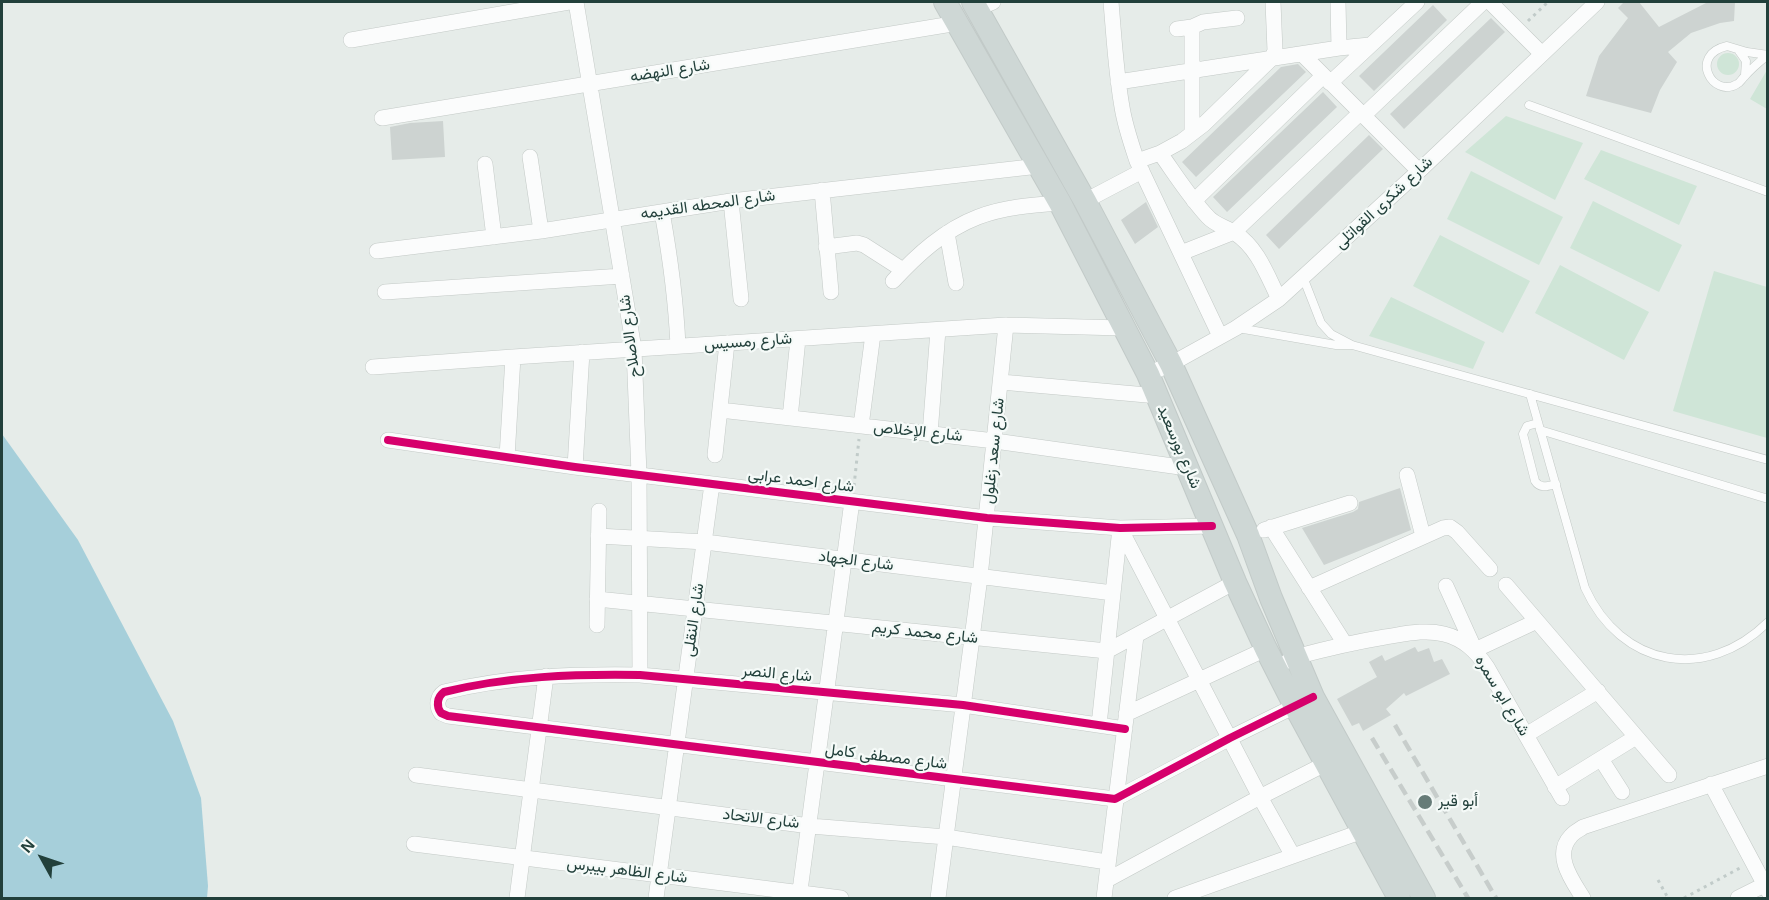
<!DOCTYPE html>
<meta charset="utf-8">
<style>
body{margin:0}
#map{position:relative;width:1769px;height:900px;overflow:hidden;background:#e6ece9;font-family:Helvetica,sans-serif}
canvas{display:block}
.frame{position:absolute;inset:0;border:3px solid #22403b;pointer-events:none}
.north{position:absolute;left:12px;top:828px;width:60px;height:60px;-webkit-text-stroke:4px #f5faf8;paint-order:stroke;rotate:310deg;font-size:16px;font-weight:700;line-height:24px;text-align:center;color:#22403b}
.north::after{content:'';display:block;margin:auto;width:21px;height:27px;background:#22403b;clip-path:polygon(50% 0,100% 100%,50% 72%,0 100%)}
</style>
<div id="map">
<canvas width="1769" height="900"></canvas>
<div class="frame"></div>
<div class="north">N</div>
</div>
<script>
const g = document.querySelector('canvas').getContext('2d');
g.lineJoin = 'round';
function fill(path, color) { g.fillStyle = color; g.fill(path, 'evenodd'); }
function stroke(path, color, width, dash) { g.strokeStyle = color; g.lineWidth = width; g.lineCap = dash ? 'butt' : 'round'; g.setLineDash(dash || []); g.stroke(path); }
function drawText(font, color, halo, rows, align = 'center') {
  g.font = font + ' Helvetica,Vazirmatn,sans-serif'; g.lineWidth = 4.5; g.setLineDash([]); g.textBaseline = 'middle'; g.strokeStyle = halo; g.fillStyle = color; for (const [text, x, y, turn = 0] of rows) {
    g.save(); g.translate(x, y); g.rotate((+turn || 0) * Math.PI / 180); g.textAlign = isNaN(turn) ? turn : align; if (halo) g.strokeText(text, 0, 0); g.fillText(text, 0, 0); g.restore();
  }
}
const green = new Path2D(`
 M1717 64a11 11 0 1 1 22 0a11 11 0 1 1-22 0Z
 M1767,70l1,39h-1l-17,-10z
 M1506,116l77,27 -28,57 -90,-48z
 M1601,150l96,36 -18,39 -95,-46z
 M1471,171l92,46 -24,48 -92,-46z
 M1593,201l89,44 -23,47 -89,-44z
 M1440,235l90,46 -27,52 -90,-47z
 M1560,265l89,47 -25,48 -89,-47z
 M1714,271l53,16v151l-94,-27z
 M1391,297l94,45 -12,27 -104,-33z`);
const water = new Path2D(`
 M2,434l76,106 95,181 28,77 7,88 -1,12h-205z`);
const building = new Path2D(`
 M1624,2h15l20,25 47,-24 29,-1 -1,19 -14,2 -29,10 -23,19 9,10 -17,28 -9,23 -65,-17 13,-40 29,-38 -10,-10z
 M1433,5l14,15 -73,71 -15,-15z
 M1491,18l14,14 -101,97 -14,-15z
 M1298,64l8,8 -110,105 -14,-15 99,-95z
 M1323,92l14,15 -110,105 -14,-15z
 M443,121l2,36 -53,3 -2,-33 20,-4z
 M1369,135l14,14 -104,100 -13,-14z
 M1146,202l12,25 -23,17 -14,-24z
 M1400,488l11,42 -87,35 -22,-37 51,-16 5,-3 1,-7z
 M1415,647l3,5 11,-4 5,14 8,-3 8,15 -44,22 -2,-3 -18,16 5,6 -28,16 -4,-8 -7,3 -15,-27 40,-22 -8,-15 13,-7 3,6z`);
const path = new Path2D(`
 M1528,21l20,-19
 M854,486l5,-47
 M1658,880l10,18
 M1684,898l56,-30`);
const service = new Path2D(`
 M1727,46l20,6 21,3c-9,7 -17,14 -24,22 -3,3 -4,6 -7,7 -24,15 -49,-29 -10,-38z
 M1739,51l7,10 -1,14
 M1529,105l239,87
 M1303,277l18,46 10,11 21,11 416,115
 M1238,328l98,17h16
 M1530,394l55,194c36,79 121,95 183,34
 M1538,423l-11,3 -4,8 12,47c5,8 13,5 21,3
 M1540,430l228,69`);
const minor = new Path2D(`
 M576,2l58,347 5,125 1,201
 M1111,2c3,35 5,71 11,105 3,19 9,36 15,54l83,175
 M1338,2l1,46
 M1490,2l52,52
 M976,9l17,-7
 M1177,29l15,-2 11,-5 34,-4
 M351,40l218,-38
 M1302,54l117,117
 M1118,82l221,-34 31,-3
 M1330,83l87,-81
 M1363,116l120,-114
 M382,118l576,-95
 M1192,133v-106
 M1160,153c15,21 30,45 48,64 7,8 18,10 27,16 23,15 32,42 44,66
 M530,157l11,74
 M1137,161l23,-8 22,-12 21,-16 68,-66 4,-8 -2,-49
 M485,164l9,73
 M822,190l9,102
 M731,201l10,98
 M1085,201l57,-30
 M1194,201l129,-125
 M662,212c8,44 14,89 16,134
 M947,233l9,50
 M826,247l31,-4 7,2 39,25
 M377,251l164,-20 190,-30 308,-35
 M1181,253l53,-21 126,-119
 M893,281c24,-26 51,-51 85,-64 26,-10 54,-12 82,-14
 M385,292l237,-16
 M373,367l140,-10 493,-32 117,3
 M1148,374l23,-10 65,-36 43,-29 140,-128 178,-169
 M1001,382l157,14
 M720,410l275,31 192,27
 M790,418l8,-79
 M861,426l12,-92
 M930,434l8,-104
 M388,440l187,27 412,51 133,10 92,-2
 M715,455l12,-112
 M507,457l6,-100
 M575,467l7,-115
 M1407,475l16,61
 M1271,527l74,117
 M1120,528l140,269 33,59
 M1264,530l86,-27
 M598,536l107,6 408,51
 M1506,585l163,190
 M1446,586l29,64 62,-29
 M1309,588l134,-60 7,-1 7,5 33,37
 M597,599l510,52 128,-69
 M597,625l2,-114
 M1288,661l7,-4c30,-8 60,-15 90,-20 20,-3 40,-8 59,-3 20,5 32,17 43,33l75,131
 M1126,714l140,-65
 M1099,725l21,-197
 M1125,729l-162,-24 -323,-30c-66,-1 -131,1 -196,17 -7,5 -8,14 -3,21l7,3 667,83 115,-61 71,-35
 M1526,735l72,-44
 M1601,759l21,33
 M416,775l394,51 136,11 161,25
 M1711,784l57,107
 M1555,787l81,-50
 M414,844l427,54
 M1107,880l153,-83 67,-34
 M517,898l29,-222
 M656,898l56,-414
 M799,898l53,-397
 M938,898l42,-321 26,-252
 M1104,898l32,-262
 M1175,898l188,-67
 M1583,898c-11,-18 -30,-43 -12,-62 3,-4 8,-6 12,-9l185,-61
 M1738,898l26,-13`);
const primary = new Path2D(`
 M945,2l115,201 88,171 87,208 31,67 29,57 104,192
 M973,2l112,199 86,163 77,171 23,63 42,99 111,201`);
const rail = new Path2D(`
 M1395,725l101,173
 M1372,738l96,160`);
const cycleway = new Path2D(`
 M388,440l187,27 412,51 133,10 92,-2
 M1125,729l-162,-24 -323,-30c-66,-1 -131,1 -196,17 -7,5 -8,14 -3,21l7,3 667,83 115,-61 83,-41`);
const markers = [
 [1425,802,8,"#677c78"]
];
const streetNames = [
 ["شارع النهضه",670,71,-9],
 ["شارع شكرى القواتلى",1384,203,-43],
 ["شارع المحطه القديمه",708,205,-8],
 ["شارع الاصلاح",630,336,-97],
 ["شارع رمسيس",748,342,-4],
 ["شارع الإخلاص",918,432,6],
 ["شارع بورسعيد",1179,447,67],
 ["شارع سعد زغلول",994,451,-84],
 ["شارع احمد عرابى",801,481,7],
 ["شارع الجهاد",856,561,7],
 ["شارع النقلى",694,620,-82],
 ["شارع محمد كريم",925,633,6],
 ["شارع النصر",777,674,5],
 ["شارع ابو سمره",1502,696,59],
 ["شارع مصطفى كامل",886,757,7],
 ["شارع الاتحاد",761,819,7],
 ["شارع الظاهر بيبرس",627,871,7]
];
const poiNames = [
 ["أبو قير",1438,802]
];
fill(green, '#cfe5d7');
fill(water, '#a6cfda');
fill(building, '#cdd3d1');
stroke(service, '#c3c9c6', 9);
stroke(minor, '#c3c9c6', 16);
stroke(primary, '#c2cac8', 24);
stroke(path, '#c1cbc9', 3, [3, 4.5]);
stroke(service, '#fbfcfc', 8);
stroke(minor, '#fbfcfc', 15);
stroke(primary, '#ced7d5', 22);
stroke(rail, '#c7cdcb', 4.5, [12, 6]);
stroke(cycleway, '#d6006c', 8);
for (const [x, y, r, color] of markers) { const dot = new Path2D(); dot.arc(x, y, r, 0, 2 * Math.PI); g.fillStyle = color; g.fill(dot); stroke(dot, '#f5faf8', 2); }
drawText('16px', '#22403b', '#f5faf8', streetNames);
drawText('16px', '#22403b', '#f5faf8', poiNames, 'left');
</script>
